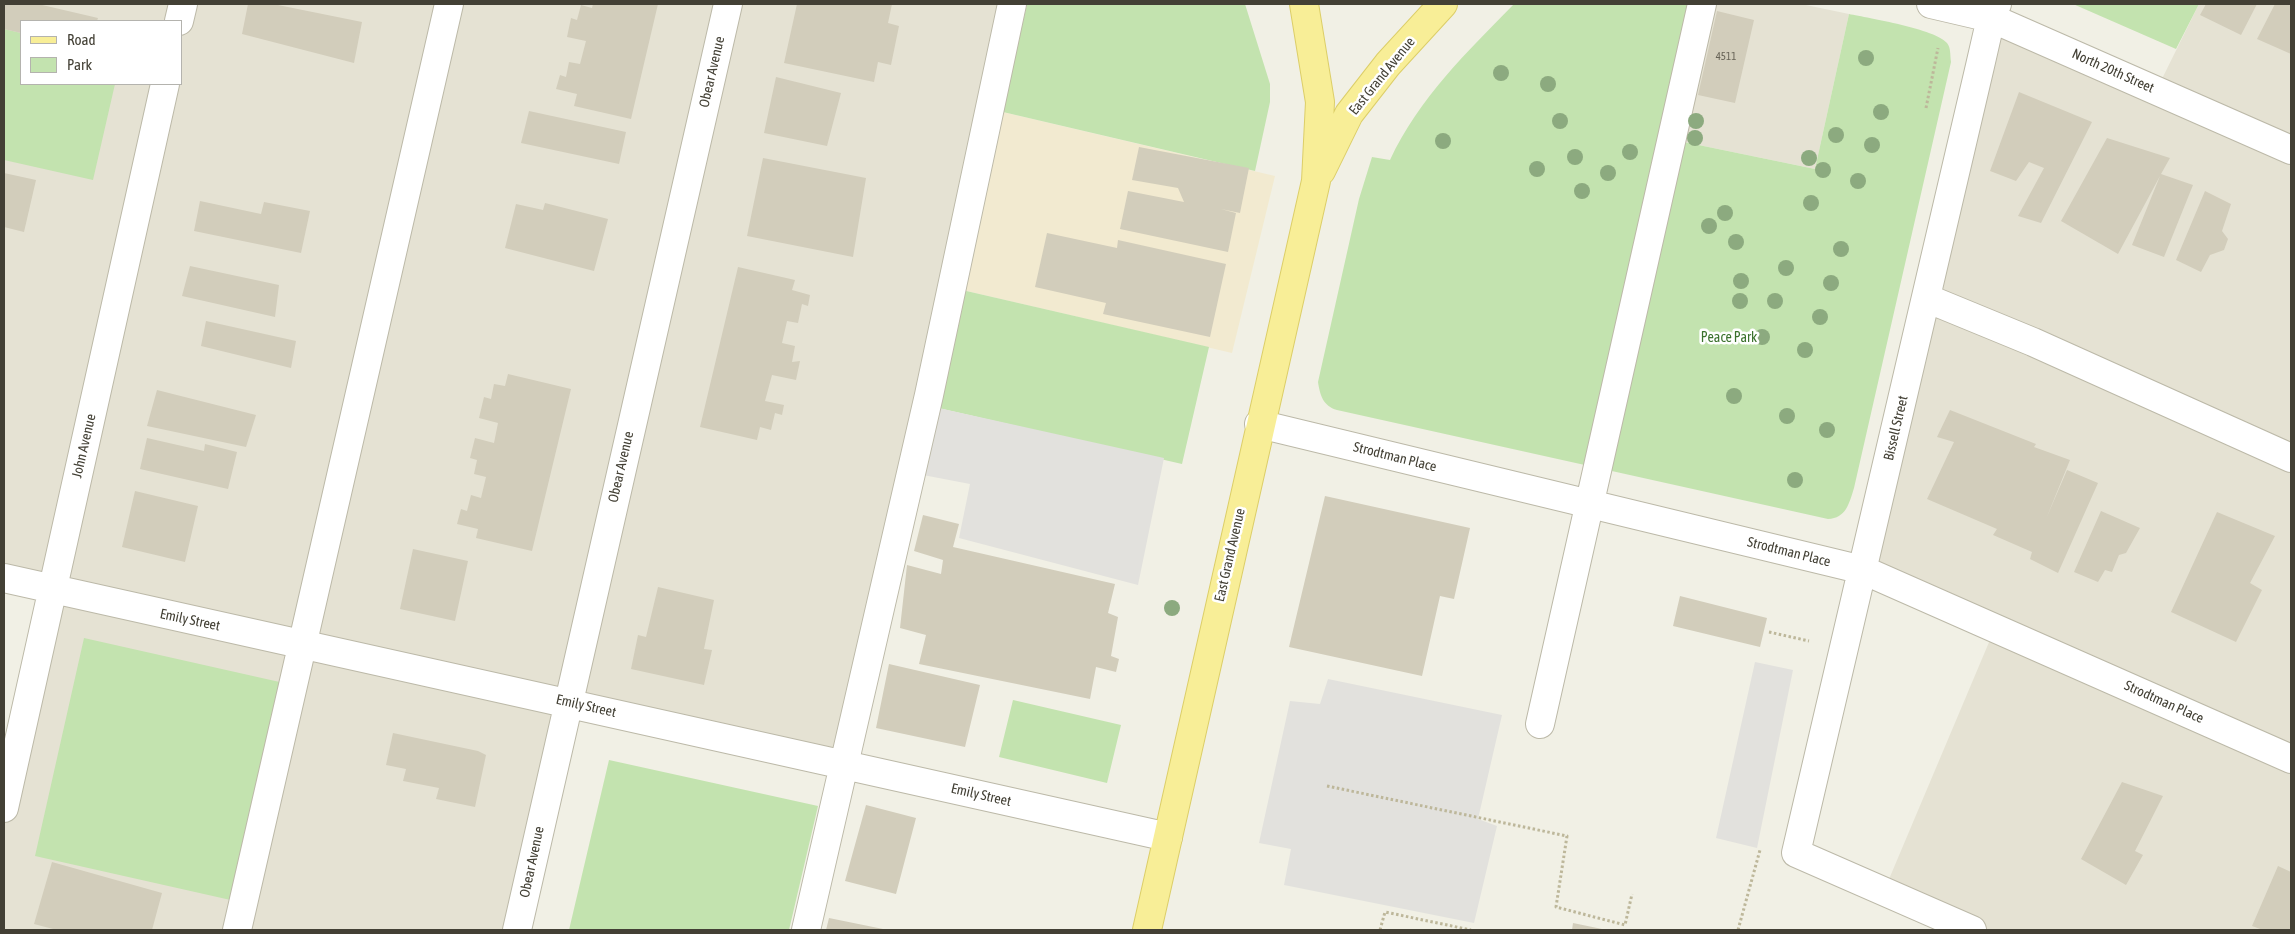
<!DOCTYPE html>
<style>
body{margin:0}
#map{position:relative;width:2295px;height:934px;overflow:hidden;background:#f1f0e5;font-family:"Asap Condensed",sans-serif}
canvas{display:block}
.frame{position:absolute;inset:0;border:5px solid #434035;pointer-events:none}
.legend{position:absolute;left:20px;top:20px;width:162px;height:65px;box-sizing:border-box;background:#fff;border:1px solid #b4b3ae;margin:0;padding:6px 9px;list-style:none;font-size:15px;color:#434035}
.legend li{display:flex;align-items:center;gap:10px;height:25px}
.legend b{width:25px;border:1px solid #b4b3ae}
</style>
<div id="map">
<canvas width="2295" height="934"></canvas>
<div class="frame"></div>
<ul class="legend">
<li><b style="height:6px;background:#f8ee97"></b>Road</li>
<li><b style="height:14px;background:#c3e3af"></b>Park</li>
</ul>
</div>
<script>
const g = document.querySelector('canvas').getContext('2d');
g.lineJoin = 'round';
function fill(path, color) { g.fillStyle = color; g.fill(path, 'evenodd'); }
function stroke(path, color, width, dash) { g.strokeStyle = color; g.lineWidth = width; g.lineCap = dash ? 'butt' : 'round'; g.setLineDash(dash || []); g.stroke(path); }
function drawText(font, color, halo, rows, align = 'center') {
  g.font = font + ' "Asap Condensed",sans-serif'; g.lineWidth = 5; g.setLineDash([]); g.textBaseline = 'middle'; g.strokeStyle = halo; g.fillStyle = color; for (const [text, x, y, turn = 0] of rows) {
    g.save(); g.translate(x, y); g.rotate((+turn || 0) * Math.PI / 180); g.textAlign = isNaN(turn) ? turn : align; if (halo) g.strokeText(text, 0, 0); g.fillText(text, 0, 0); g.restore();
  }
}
const residential = new Path2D(`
 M4,4h1007l-168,761 -276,-63 -50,228h-513v-122l48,-218 -48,-12zM21,21h160v63h-160z
 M1714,4h87l48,10 -34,155 -131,-27z
 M2199,4h92v926h-319l-88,-39 111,-263 -132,-58 128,-552 163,77z`);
const commercial = new Path2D(`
 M1003,112l272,64 -43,177 -270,-63z`);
const green = new Path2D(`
 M1027,4h218l25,80v18l-15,69 -252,-59z
 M1514,4h177l-7,138 131,27 34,-155c19,4 87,15 98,29 4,5 3,12 4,19l-97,426c-5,16 -8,30 -26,31l-491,-109c-14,-4 -17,-15 -19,-28l41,-183 13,-42 18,3c29,-62 77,-108 124,-156z
 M2073,4h126l-23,45z
 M4,29l17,4v51h94l-22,96 -89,-20z
 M962,290l247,57 -27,117 -248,-57z
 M84,638l200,45 -49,218 -200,-45z
 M1013,700l108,25 -14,58 -108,-26z
 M609,760l209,46 -29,124h-220z`);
const parking = new Path2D(`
 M934,407l230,51 -26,127 -179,-47 11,-54 -47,-9z
 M1755,662l38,8 -36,178 -41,-10z
 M1328,679l174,36 -24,104 19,7 -23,97 -190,-38 7,-36 -32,-6 31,-142 30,3z`);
const building = new Path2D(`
 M5,4h33l60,14 -1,3h-76v12l-17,-4z
 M248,4h25l89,18 -8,41 -112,-29z
 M593,4h65l-27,115 -57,-13 3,-12 -21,-5 4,-14 6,2 3,-15 11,2 6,-23 -19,-4 4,-19 6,2 4,-15 11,3z
 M797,4h95l-4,19 11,3 -8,39 -13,-3 -4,20 -90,-19z
 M2206,4h51l-16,31 -41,-20z
 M2275,4h16v50l-34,-15z
 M1717,11l37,9 -19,83 -37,-8z
 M776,77l65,16 -14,53 -63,-13z
 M2019,92l73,30 -51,101 -23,-7 26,-48 -15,-6 -13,19 -26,-10z
 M529,111l97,21 -7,32 -98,-21z
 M2107,138l63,20 -9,16 32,11 -29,72 -32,-12 28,-69 -42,78 -57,-33z
 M1139,147l110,21 -9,45 -19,-4 15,4 -8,39 -108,-23 8,-38 56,11 -6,-14 -46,-8z
 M763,158l103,20 -13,79 -106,-21z
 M4,173l32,7 -12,52 -20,-5z
 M2205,191l26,13 -9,27 6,8 -4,11 -14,5 -9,17 -25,-12z
 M200,201l61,13 3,-12 46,9 -9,42 -107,-22z
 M545,203l63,16 -14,52 -89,-23 11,-44 27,6z
 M1047,233l70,15 1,-8 108,24 -16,73 -107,-23 3,-11 -71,-16z
 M190,266l89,19 -4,32 -93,-21z
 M738,267l57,13 -3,10 18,5 -2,11 -6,-2 -4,19 -11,-2 -5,22 13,3 -3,16 8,-1 -4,19 -24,-5 -7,26 19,4 -2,10 -7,-2 -4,17 -11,-3 -3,13 -57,-13z
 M206,321l90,20 -5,27 -90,-22z
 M508,374l63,15 -39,162 -56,-13 2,-9 -21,-5 4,-15 6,2 4,-16 10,3 5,-21 -12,-3 3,-14 -7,-2 5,-20 19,5 4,-20 -19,-5 5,-21 7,2 3,-15 11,2z
 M157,390l99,25 -10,32 -99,-21z
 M1950,410l86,34 -2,3 36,13 -24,59 21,-49 31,13 -40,90 -28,-14 2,-7 -39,-17 4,-6 -70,-30 27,-57 -17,-5z
 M147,438l57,13 1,-7 32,8 -9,37 -88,-20z
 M135,491l63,15 -13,56 -63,-15z
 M1325,496l145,32 -16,71 -14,-3 -18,80 -133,-29z
 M2101,511l39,17 -14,25 -7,2 -7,17 -7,-2 -7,12 -24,-10z
 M2217,512l58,24 -25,47 12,7 -26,52 -65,-30z
 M923,515l36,9 -6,23 162,37 -7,29 10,4 -7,39 8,3 -3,13 -20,-5 -6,32 -171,-35 7,-29 -26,-7 7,-63 34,9 2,-14 -29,-9z
 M413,549l55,12 -13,60 -55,-12z
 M658,587l56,13 -10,49 8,1 -8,35 -73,-16 7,-34 8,2z
 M1680,596l87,22 -7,29 -87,-21z
 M889,664l91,21 -15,62 -89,-19z
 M393,733l85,18 8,4 -11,52 -39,-8 3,-11 -36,-7 3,-12 -20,-4z
 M2122,782l41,14 -28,55 8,4 -17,30 -45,-26z
 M866,805l50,13 -20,76 -51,-13z
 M52,862l110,31 -10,37h-95l-23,-6z
 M2278,866l13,6v58h-28l-11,-4z
 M829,918l54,11v1h-57z
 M1573,923l29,6v1h-30z`);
const path = new Path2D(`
 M1926,108l12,-60
 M1769,632l40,9
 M1327,786l240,50 -11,71 69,18 7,-31
 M1380,930l5,-18 86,18
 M1738,930l22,-80`);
const minor = new Path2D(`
 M1931,4l60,14 300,132
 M179,21l4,-17
 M1926,298l107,44 258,116
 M1259,424l604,146 428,189
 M4,578l1164,259
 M1540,724l162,-720
 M4,808l161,-724
 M237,930l212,-926
 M517,930l211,-926
 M806,930l123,-535 83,-391
 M1972,930l-176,-77 184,-787 11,-48 6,-14`);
const major = new Path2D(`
 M1321,171l28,-57 39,-50 55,-60
 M1147,930l169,-749 4,-79 -16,-98`);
const trees = [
 [1866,58],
 [1501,73],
 [1548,84],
 [1881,112],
 [1560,121],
 [1696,121],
 [1836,135],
 [1695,138],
 [1443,141],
 [1872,145],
 [1630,152],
 [1575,157],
 [1809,158],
 [1537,169],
 [1823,170],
 [1608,173],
 [1858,181],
 [1582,191],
 [1811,203],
 [1725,213],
 [1709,226],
 [1736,242],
 [1841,249],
 [1786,268],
 [1741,281],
 [1831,283],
 [1740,301],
 [1775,301],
 [1820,317],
 [1762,337],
 [1805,350],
 [1734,396],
 [1787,416],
 [1827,430],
 [1795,480],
 [1172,608]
];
const numberNames = [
 ["4511",1726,57]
];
const streetNames = [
 ["North 20th Street",2113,71,24],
 ["Obear Avenue",712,72,-77],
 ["East Grand Avenue",1382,76,-51],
 ["Bissell Street",1896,428,-77],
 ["John Avenue",84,446,-77],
 ["Strodtman Place",1395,457,14],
 ["Obear Avenue",621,467,-77],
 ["Strodtman Place",1789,552,14],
 ["East Grand Avenue",1230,555,-77],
 ["Emily Street",190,620,12],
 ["Strodtman Place",2164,702,24],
 ["Emily Street",586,706,13],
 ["Emily Street",981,795,13],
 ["Obear Avenue",532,862,-78]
];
const parkNames = [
 ["Peace Park",1729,338]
];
fill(residential, '#e5e2d3');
fill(commercial, '#f2ead0');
fill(green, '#c3e3af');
fill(parking, '#e2e1dd');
fill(building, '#d2cdbb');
stroke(minor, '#bcb9a8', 30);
stroke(major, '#dcce68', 30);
stroke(path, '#bdb79a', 3, [2.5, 2.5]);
stroke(minor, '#fff', 28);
stroke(major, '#f8ee97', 28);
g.fillStyle = '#8caa7f';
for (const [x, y] of trees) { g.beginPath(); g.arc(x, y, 8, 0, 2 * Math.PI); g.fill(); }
drawText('11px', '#676356', null, numberNames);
drawText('14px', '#434035', '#fff', streetNames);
drawText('14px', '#3a712c', '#fff', parkNames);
</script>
